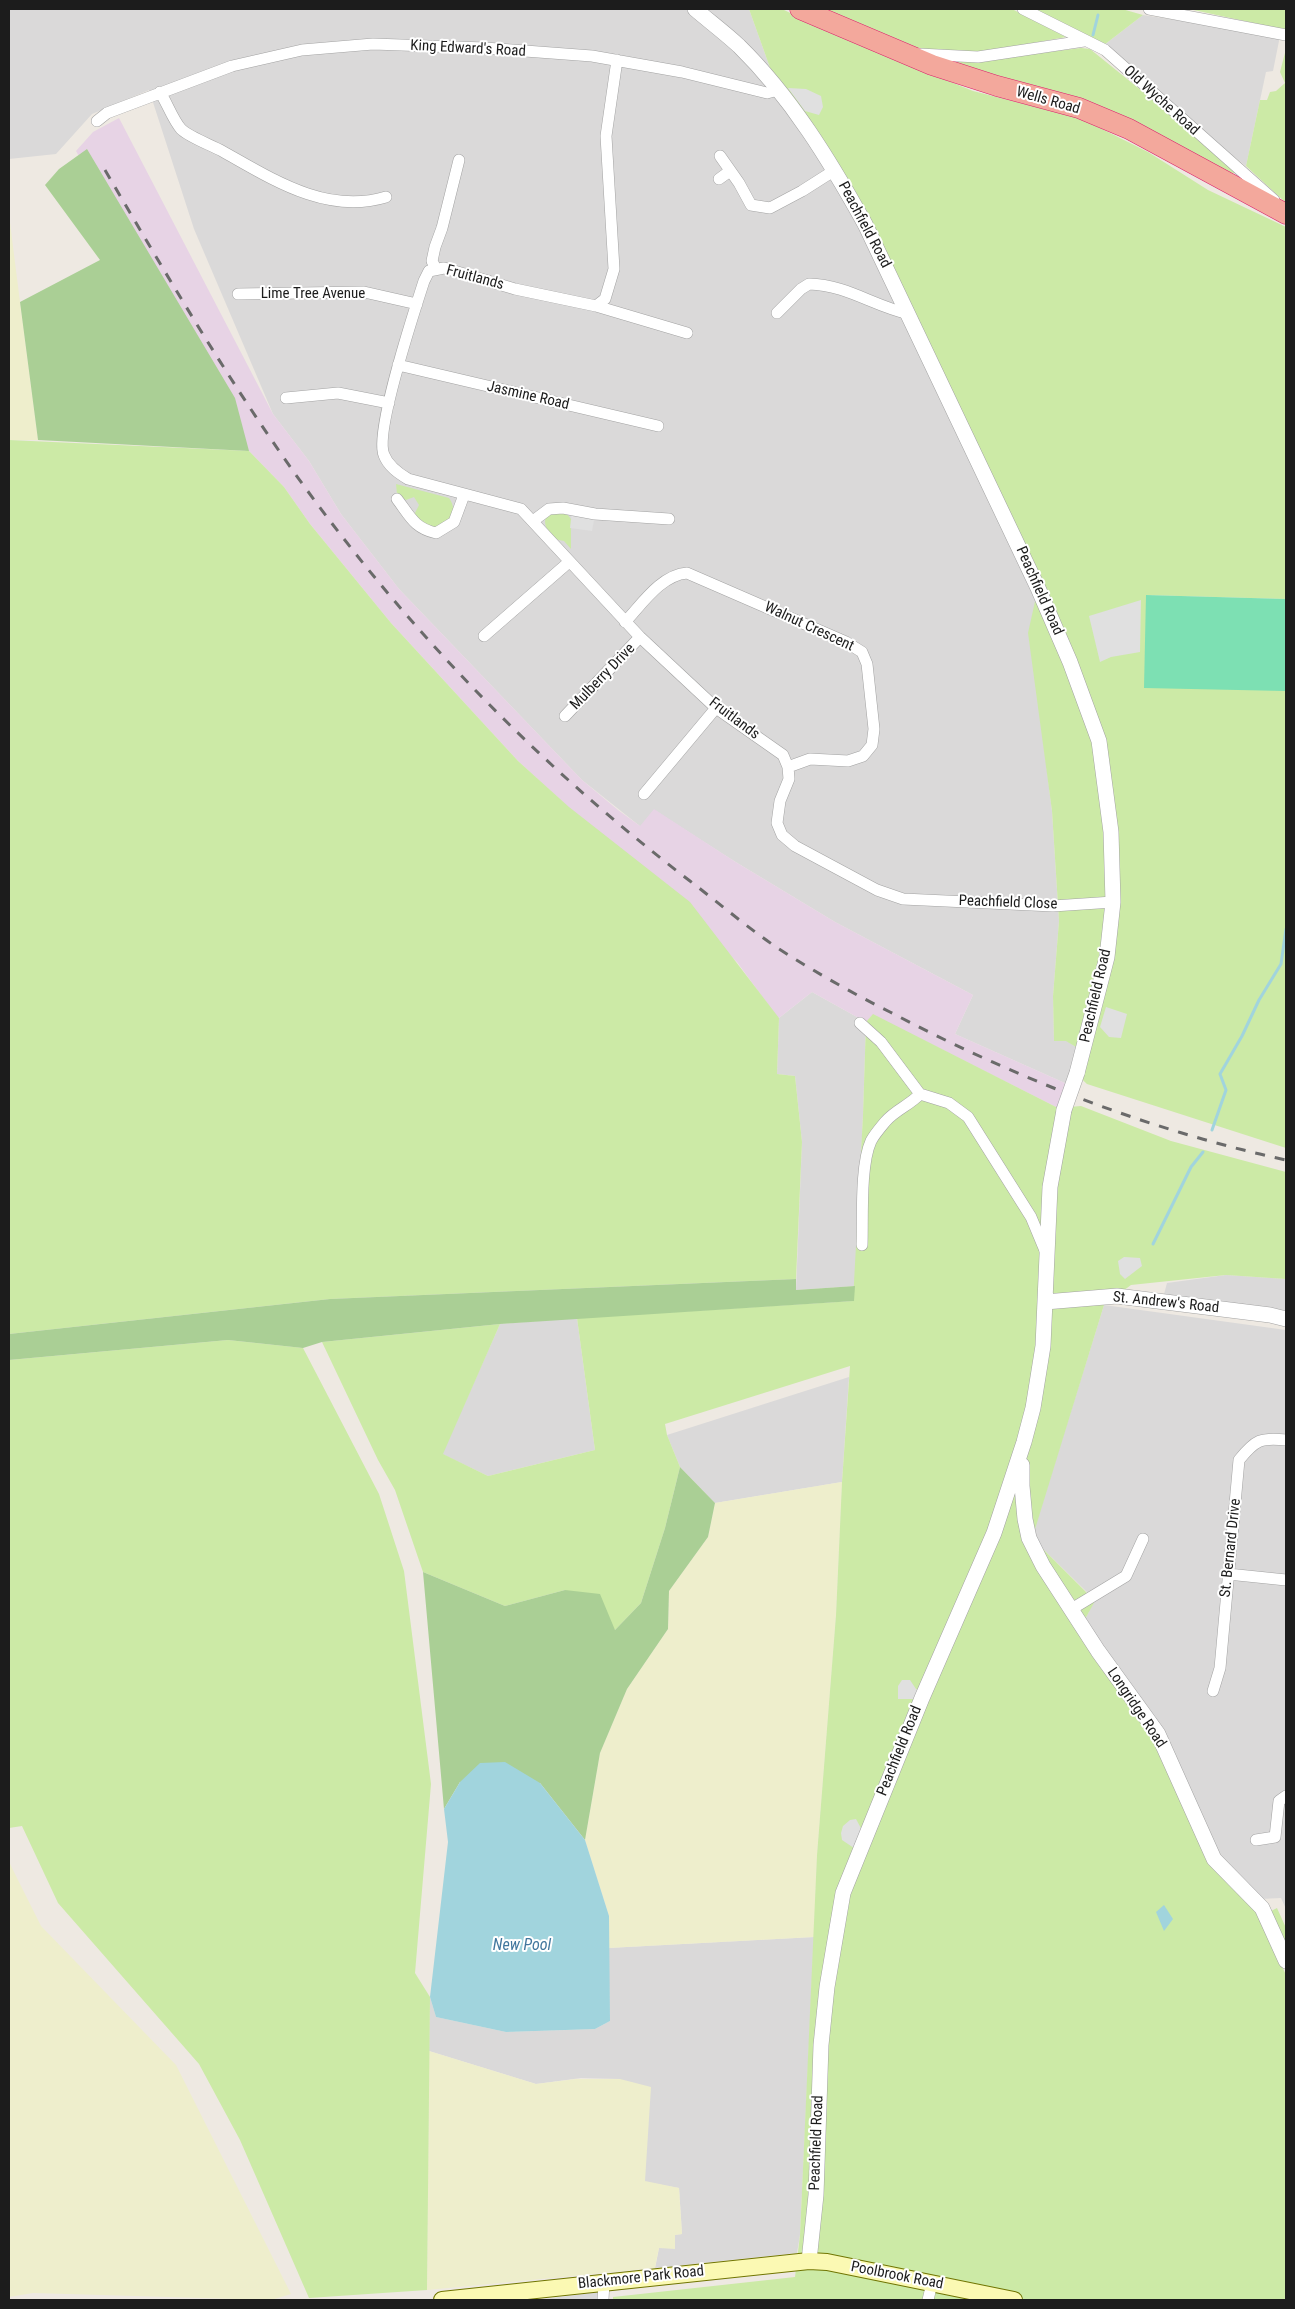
<!DOCTYPE html>
<style>
body{margin:0}
#map{position:relative;width:1295px;height:2309px;overflow:hidden;background:#eee9e2;font-family:"Roboto Condensed",sans-serif}
canvas{display:block}
.frame{position:absolute;inset:0;border:10px solid #1c1c1c;pointer-events:none}
</style>
<div id="map">
<canvas width="1295" height="2309"></canvas>
<div class="frame"></div>
</div>
<script>
const g = document.querySelector('canvas').getContext('2d');
g.lineJoin = 'round';
function fill(path, color) { g.fillStyle = color; g.fill(path, 'evenodd'); }
function stroke(path, color, width, dash) { g.strokeStyle = color; g.lineWidth = width; g.lineCap = dash ? 'butt' : 'round'; g.setLineDash(dash || []); g.stroke(path); }
function drawText(font, color, halo, rows, align = 'center') {
  g.font = font + ' "Roboto Condensed",sans-serif'; g.lineWidth = 4; g.setLineDash([]); g.textBaseline = 'middle'; g.strokeStyle = halo; g.fillStyle = color; for (const [text, x, y, turn = 0] of rows) {
    g.save(); g.translate(x, y); g.rotate((+turn || 0) * Math.PI / 180); g.textAlign = isNaN(turn) ? turn : align; if (halo) g.strokeText(text, 0, 0); g.fillText(text, 0, 0); g.restore();
  }
}
const residential = new Path2D(`
 M9,9h740l29,81 57,80 203,418 5,150 9,73 7,110 -6,75 1,45 12,-1 10,7v13l-9,24 -112,-50 18,-39 -138,-73 -101,-61 -80,-51 -13,17 -59,-47 -183,-191 -58,-75 -32,-53 -36,-47 -79,-185 -45,-139 -57,24 -36,40 -47,5z
 M1143,15l137,21 -7,35 -7,1 -20,94 -53,-41 -89,-80z
 M812,992l54,30 -3,93 -8,171 -59,4 6,-148 -7,-66 -18,-2 2,-56z
 M1226,1275l60,4v34l-123,-15 4,-15z
 M1104,1305l182,25v579l-5,-11 -21,1 -36,-38 -23,-43 -117,-197 11,-21 -58,-57 -4,-10z
 M577,1318l18,132 -107,26 -46,-22 58,-130z
 M849,1377l-7,105 -127,21 -35,-36 -13,-32z
 M814,1937l-14,298 -3,18 -142,15 4,-20 16,-13 7,-1 -3,-46 -34,-6 -25,-103 -39,-1 -45,6 -107,-33 1,-54 6,20 70,15 89,-3 15,-8 -2,-73z
 M598,2292v8h-61z`);
const industrial = new Path2D(`
 M119,118l154,296 36,47 32,53 58,75 183,191 36,30 22,16 14,-17 80,52 101,61 138,73 -18,39 112,50 -9,24 -185,-93 -7,7 -54,-30 -33,26 -2,-1 -40,-55 -219,-201 -127,-138 -81,-99 -26,-37 -35,-36 -173,-300 17,-19z`);
const farmland = new Path2D(`
 M9,215l11,87 18,138h-29z
 M842,1482l-6,133 -19,240 -3,82 -206,11 1,-32 -24,-76 15,-87 27,-64 41,-60 1,-38 39,-54 7,-34z
 M9,1862l32,64 135,139 115,229 -20,6 -238,-7 -24,4z
 M429,2051l107,33 40,-5h44l31,8 -6,94 34,7 3,46 -7,1v14l-16,-1 -4,20 -228,22z`);
const grass = new Path2D(`
 M749,9h33l52,25 139,57 107,27 68,34 60,38 78,37v372l-140,-4 139,96 1,-54v511l-199,-64 -15,-14 4,-10v-13l-10,-6h-12l-1,-45 6,-75 -7,-110 -24,-178 10,-45 -173,-364 -87,-134z
 M816,9h196l54,28 -88,16 -71,-4z
 M1028,9h94l21,6 -39,30z
 M1189,9h97v21z
 M1081,48l9,1 156,126 -19,-3 -297,-113 46,2z
 M1286,49v154l-40,-37 14,-66h7l3,-8 6,-1 9,-8 -5,-11z
 M9,440l240,11 35,36 26,37 81,99 127,138 51,46 121,95 89,116 -2,56 18,2 7,66 -6,137 -466,20 -321,35z
 M396,484l53,14c12,17 -5,28 -20,31l-15,-14 5,-10 -5,-8 -8,3 -9,-6z
 M554,511l13,3 4,5v30l-7,-8 -10,-2c-7,-9 -16,-21 0,-28z
 M873,1014l185,94 23,-2 90,35 115,31v107l-60,-4 -95,10 -27,20 -76,247 126,187 37,84 64,86 31,66v325h-673v-3l182,-20 5,-42 17,-380 19,-240 6,-133 8,-116 -185,58 2,11 13,32 -15,61 -24,75 -26,27 -50,-40 -60,16 -82,-34 -28,-82 -17,-30 -56,-118 178,-18 -57,130 45,22 107,-26 -18,-132 276,-17 10,-186 3,-93z
 M228,1340l75,8 76,146 25,77 27,213 -16,189 15,24 -3,293 -118,8 -69,-158 -41,-76 -141,-161 -36,-77 -13,2v-468z
 M1037,1543l58,58 -11,20z
 M1277,1908l9,20v17l-15,-34z`);
const forest = new Path2D(`
 M87,149l148,249 14,53 -211,-11 -18,-138 80,-42 -55,-75 14,-16z
 M796,1279v11l59,-4 -1,15 -354,23 -178,18 -19,6 -75,-8 -219,20v-26l321,-35z
 M680,1467l35,36 -7,34 -39,54 -1,38 -41,60 -27,64 -15,87 -45,-57 -80,-1 -16,27 -21,-237 82,34 60,-16 35,4 15,36 26,-27 24,-75z`);
const pitch = new Path2D(`
 M1146,595l140,4 -1,92 -141,-3z`);
const parking = new Path2D(`
 M788,88l18,1 15,7 2,11 -4,8 -14,-4z
 M596,509l-4,22 -22,-3 2,-17z
 M1141,600l-1,52 -29,5 -11,5 -11,-46z
 M1106,1007l21,7 -6,24 -12,-1 -9,-10z
 M1124,1257l16,1 2,8 -17,13 -5,-5 -2,-13z
 M902,1680h8l6,9 7,4 -4,9 -6,-3h-15v-13z
 M856,1819l8,15 -7,16 -15,-10 -1,-7 2,-7 7,-6z`);
const water = new Path2D(`
 M505,1762l35,21 45,57 24,76 1,105 -15,8 -89,3 -70,-15 -6,-20 18,-155 -4,-33 16,-27 20,-19z
 M1164,1905l9,14 -9,12 -8,-19z`);
const stream = new Path2D(`
 M1093,35l5,-20
 M1212,1130l14,-40 -6,-16 22,-38 17,-36 22,-36 5,-35
 M1153,1244l38,-77 12,-15`);
const minor = new Path2D(`
 M1023,9l82,41 169,150
 M1149,9l137,26
 M919,54l59,3 106,-16
 M617,60l-11,76 8,133 -9,30 -9,7 -81,-17 -71,-21 -15,3 -5,10c-9,28 -50,152 -40,174 4,11 14,18 24,24l113,30 119,128 76,71 67,47 5,12 1,12 -9,22 -3,22 5,12 13,11 82,44 26,9 150,7 60,-4
 M160,92c7,11 13,28 21,37 8,8 30,16 41,22 50,28 104,64 164,46
 M97,121l10,-8 16,-6 109,-41 70,-16 71,-6 112,4 107,8 90,16 85,21 11,-3
 M720,156l19,27 12,22 19,3 32,-17 33,-21
 M719,179l11,-8
 M436,269l-4,-8 3,-14 7,-19 17,-68
 M238,294l126,-2 53,12
 M596,306l91,27
 M777,313l24,-24 8,-5c38,1 64,22 100,30
 M398,365l260,61
 M286,398l52,-5 51,10
 M397,499c13,17 17,29 39,34l18,-11 10,-27
 M533,521l16,-12 14,-1 32,6 74,5
 M625,622c17,-18 36,-47 62,-49l159,69 16,10 5,12 7,65 -2,16 -9,11 -15,5 -38,-2 -22,8
 M484,636l85,-74
 M565,716l75,-79
 M644,794l72,-86
 M860,1023l21,19 39,52 29,9 19,14 63,100 15,36
 M862,1245c1,-27 -2,-80 9,-104 3,-6 9,-13 14,-19 10,-12 25,-17 35,-28
 M1228,1574l58,6
 M1070,1610l56,-34 17,-37
 M1213,1691l7,-23 19,-208c16,-20 22,-23 47,-20
 M1256,1840l19,-3 4,-36 7,-5
 M603,2300l1,-18
 M928,2300l4,-17`);
const tertiary = new Path2D(`
 M695,9c14,12 30,24 44,37 52,51 91,115 126,178l173,364 32,74 29,79 12,91 2,70 -6,55 -30,116
 M1045,1302l72,-6 153,19 16,4
 M1022,1465v21l3,33 4,19 14,28 55,85 60,83 56,125 48,49 24,53
 M809,2261l7,-66 5,-150 6,-58 16,-94 79,-195 72,-165 30,-91 9,-34 10,-62 7,-159 14,-77`);
const secondary = new Path2D(`
 M442,2300l367,-39 18,1 187,38`);
const trunk = new Path2D(`
 M800,9l132,56 65,21 82,22 50,21 157,85`);
const rail = new Path2D(`
 M105,170c61,104 121,207 191,305 113,157 241,289 394,406 30,23 58,47 89,68 36,23 73,44 111,63 125,66 258,118 396,148`);
const tertiaryBridge = new Path2D(`
 M1064,1110l13,-37`);
const streetNames = [
 ["King Edward's Road",468,49,3],
 ["Wells Road",1048,101,16],
 ["Old Wyche Road",1161,101,42],
 ["Peachfield Road",864,225,62],
 ["Fruitlands",475,278,15],
 ["Lime Tree Avenue",313,294],
 ["Jasmine Road",528,396,13],
 ["Peachfield Road",1039,591,66],
 ["Walnut Crescent",809,627,25],
 ["Mulberry Drive",603,677,-46],
 ["Fruitlands",734,719,37],
 ["Peachfield Close",1008,903,2],
 ["Peachfield Road",1096,996,-77],
 ["St. Andrew's Road",1166,1303,6],
 ["St. Bernard Drive",1231,1548,-84],
 ["Longridge Road",1136,1708,56],
 ["Peachfield Road",900,1751,-68],
 ["Peachfield Road",817,2143,-88],
 ["Poolbrook Road",897,2276,11],
 ["Blackmore Park Road",641,2278,-6]
];
const waterNames = [
 ["New Pool",522,1946]
];
fill(residential, '#dad9d9');
fill(industrial, '#e7d3e5');
fill(farmland, '#eec');
fill(grass, '#cceaa6');
fill(forest, '#aacf95');
fill(pitch, '#7de0b3');
fill(parking, '#e0e0e0');
fill(water, '#a1d4dd');
stroke(stream, '#a1d4dd', 3);
stroke(minor, '#a3a3a3', 12);
stroke(tertiary, '#a3a3a3', 16);
stroke(secondary, '#707502', 18);
stroke(trunk, '#db1f6d', 21);
stroke(minor, '#fff', 11);
stroke(tertiary, '#fff', 15);
stroke(secondary, '#fbf9b3', 16);
stroke(trunk, '#f3a89c', 20);
stroke(rail, '#6a6a6a', 3, [10, 10]);
stroke(tertiaryBridge, '#a3a3a3', 16, []);
stroke(tertiaryBridge, '#fff', 15);
drawText('15px', '#1c1c1c', '#fff', streetNames);
drawText('italic 16px', '#42779e', '#fff', waterNames);
</script>
